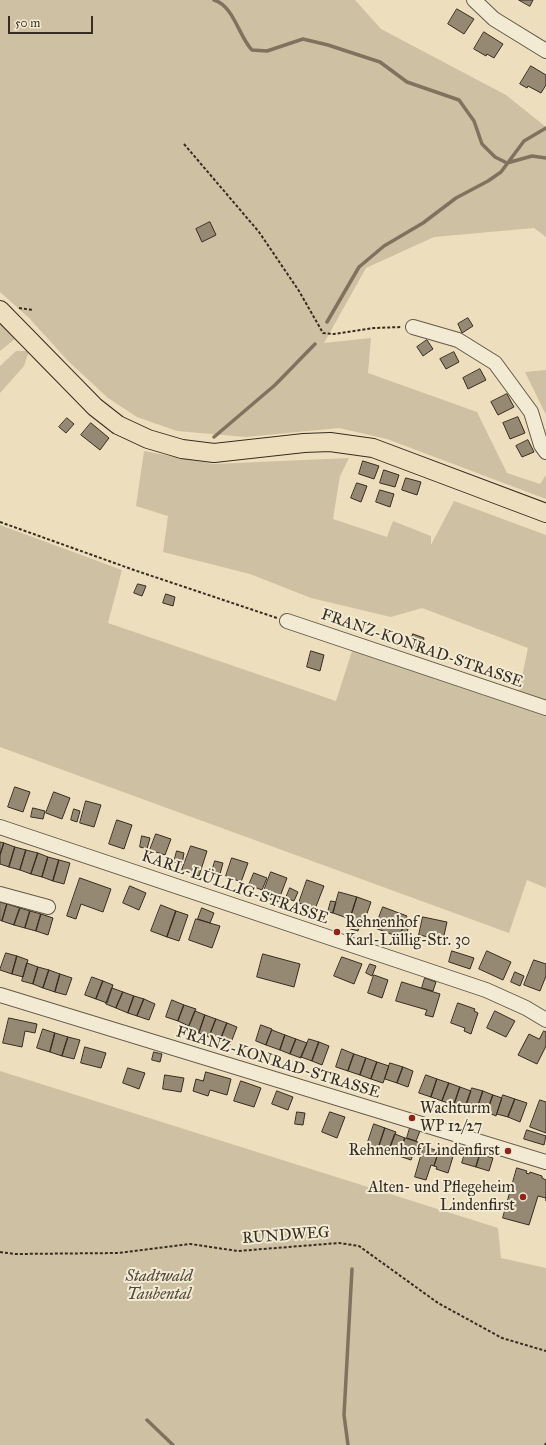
<!DOCTYPE html>
<meta charset="utf-8">
<style>
body{margin:0}
#map{position:relative;width:546px;height:1445px;overflow:hidden;background:#eddebd;font-family:"IM FELL Great Primer",serif}
canvas{display:block}
.scale{position:absolute;left:8px;top:16px;width:85px;height:18px;box-sizing:border-box;border:2px solid #362d22;border-top:0;padding-left:5px;font-size:12px;line-height:14px;white-space:nowrap;color:#362d22;-webkit-text-stroke:3px #f3ead4;paint-order:stroke}
</style>
<div id="map">
<canvas width="546" height="1445"></canvas>
<div class="scale">50 m</div>
</div>
<script>
const g = document.querySelector('canvas').getContext('2d');
g.lineJoin = 'round';
function fill(path, color) { g.fillStyle = color; g.fill(path, 'evenodd'); }
function stroke(path, color, width, dash) { g.strokeStyle = color; g.lineWidth = width; g.lineCap = dash ? 'butt' : 'round'; g.setLineDash(dash || []); g.stroke(path); }
function drawText(font, color, halo, rows, align = 'center') {
  g.font = font + ' "IM FELL Great Primer",serif'; g.lineWidth = 4; g.setLineDash([]); g.textBaseline = 'middle'; g.strokeStyle = halo; g.fillStyle = color; for (const [text, x, y, turn = 0] of rows) {
    g.save(); g.translate(x, y); g.rotate((+turn || 0) * Math.PI / 180); g.textAlign = isNaN(turn) ? turn : align; if (halo) g.strokeText(text, 0, 0); g.fillText(text, 0, 0); g.restore();
  }
}
const green = new Path2D(`
 M0,0h355l26,29 125,66 40,32v110l-12,-9 -100,9 -68,31 -42,75 47,-5 -3,35 109,39 30,61 33,11 6,-9v24l-159,-60 -48,-11 -93,9 -69,-6 -40,-14 -29,-19 -40,-37 -39,-43 -29,-26z
 M0,322l16,16 -16,13z
 M16,351h13l-5,15 -24,27v-27z
 M546,370v45l-21,-43z
 M144,451l69,13 136,-6 -9,18 -7,43 54,18 6,-16 38,15v9l23,-44 92,34v166l-27,-10 9,-43 -106,-40 -31,9 -80,-19 -61,-24 -87,-22 5,-36 -32,-10z
 M0,525l122,45 -14,53 228,78 16,-50 194,62v175l-19,-8 -18,53 -509,-186z
 M0,1071l498,157 3,30 45,10v177h-546z`);
const stream = new Path2D(`
 M214,0c20,6 25,37 38,50l15,1 36,-12 25,6 52,17 27,20 52,18 15,21 8,23 13,13 12,6 25,-7 14,2
 M327,322l32,-55 25,-21 39,-23 33,-25 32,-17 13,-9 23,-31 22,-13
 M214,437l61,-52 40,-41
 M147,1420l26,25
 M348,1445l-4,-30 8,-146`);
const building = new Path2D(`
 M519,0h14l-3,6z
 M457,9l17,10 -10,15 -16,-10z
 M484,32l19,12 -9,14 -7,-4 -1,2 -12,-7z
 M531,66l15,9v10l-5,8 -13,-7 -1,2 -7,-4z
 M210,222l6,13 -14,7 -6,-13z
 M468,318l5,8 -11,7 -4,-9z
 M427,340l6,9 -10,7 -6,-9z
 M454,352l5,10 -13,7 -6,-10z
 M480,369l6,11 -18,9 -5,-11z
 M507,394l7,13 -16,8 -7,-13z
 M518,417l7,16 -15,6 -7,-16z
 M67,418l7,6 -8,9 -7,-6z
 M91,423l18,15 -9,12 -19,-15z
 M528,440l6,12 -12,5 -6,-11z
 M363,461l16,5 -5,13 -15,-5z
 M384,470l15,5 -4,12 -15,-4z
 M406,478l15,4 -4,13 -15,-5z
 M357,483l10,3 -6,16 -10,-4z
 M380,490l14,4 -4,13 -14,-5z
 M138,584l8,2 -4,10 -8,-3z
 M166,594l9,3 -2,9 -10,-3z
 M413,634l11,4 -3,13 -12,-3z
 M311,651l13,4 -4,16 -13,-4z
 M15,787l15,5 -7,20 -15,-5z
 M54,792l16,6 -8,21 -16,-6z
 M86,801l15,4 -7,22 -14,-4z
 M33,808l12,3 -2,8 -12,-2z
 M74,809l6,2 -3,11 -6,-2z
 M117,820l15,5 -8,24 -15,-5z
 M156,834l15,5 -6,16 -15,-5z
 M142,836l8,2 -3,11 -7,-2z
 M0,842l4,1 -4,12z
 M4,843l11,4 -6,20 -9,-3v-9z
 M191,846l16,5 -8,25 -17,-6z
 M15,847l11,3 -6,20 -11,-3z
 M26,850l12,3 -7,21 -11,-4z
 M177,851l7,2 -2,11 -8,-2z
 M38,853l10,4 -6,20 -11,-3z
 M48,857l11,3 -6,21 -11,-4z
 M232,858l16,5 -7,19 -15,-6z
 M59,860l11,3 -6,21 -11,-3z
 M215,861l8,2 -3,11 -8,-2z
 M271,872l16,6 -9,24 -16,-6z
 M254,873l13,5 -5,12 -13,-5z
 M80,878l31,11 -8,23 -22,-8 -5,15 -9,-3z
 M307,880l17,6 -9,23 -16,-6z
 M130,886l16,7 -7,17 -16,-7z
 M290,888l8,4 -4,9 -8,-3z
 M339,892l18,5 -7,22 -17,-6z
 M357,897l14,5 -7,20 -3,-1 -3,10 -11,-3z
 M331,901l5,1 -3,11 -5,-1z
 M0,902l7,2 -5,17 -2,-1z
 M7,904l13,4 -6,17 -12,-4z
 M161,905l15,6 -9,26 -16,-6z
 M383,907l24,9 -8,21 -24,-9z
 M20,908l10,3 -5,17 -11,-3z
 M202,908l12,5 -4,10 -12,-4z
 M30,911l11,3 -5,17 -11,-3z
 M176,911l12,4 -9,26 -12,-4z
 M41,914l12,4 -5,17 -12,-4z
 M423,917l24,5 -4,18 -24,-5z
 M196,919l24,7 -8,22 -23,-8z
 M404,927l4,2 -3,9 -5,-1z
 M452,951l22,7 -4,11 -21,-7z
 M487,951l24,11 -8,18 -24,-11z
 M6,953l11,3 -5,18 -12,-4z
 M263,954l37,10 -6,23 -37,-10z
 M17,956l11,4 -5,17 -11,-3z
 M342,957l20,7 -8,20 -20,-8z
 M534,960l12,4v12l-6,15 -16,-6z
 M27,963l11,4 -5,17 -11,-3z
 M370,964l6,2 -4,10 -6,-3z
 M38,967l11,3 -6,18 -10,-4z
 M49,970l11,4 -5,18 -12,-4z
 M515,972l9,4 -4,10 -9,-4z
 M60,974l12,4 -6,17 -11,-3z
 M374,975l14,5 -6,18 -14,-5z
 M92,977l11,4 -7,18 -11,-4z
 M425,978l11,4 -3,9 -11,-3z
 M103,981l10,4 -6,18 -11,-4z
 M402,982l38,12 -7,23 -8,-2 2,-5 -31,-9z
 M112,988l11,4 -7,16 -10,-4z
 M123,992l11,4 -6,17 -12,-5z
 M134,996l10,3 -7,17 -9,-3z
 M144,999l11,5 -6,16 -12,-4z
 M172,1000l12,5 -6,16 -12,-4z
 M458,1003l17,6 -1,2 4,2 -7,21 -7,-3 1,-3 -14,-5z
 M184,1005l12,4 -7,17 -11,-5z
 M195,1011l10,4 -6,18 -11,-4z
 M495,1011l20,10 -9,16 -19,-9z
 M205,1015l11,4 -7,18 -10,-4z
 M9,1018l28,6 -2,9 -10,-2 -3,16 -19,-4z
 M216,1019l11,4 -7,18 -11,-4z
 M227,1023l10,4 -7,18 -10,-4z
 M261,1025l11,4 -6,16 -10,-4z
 M43,1029l12,4 -5,19 -13,-4z
 M272,1030l13,5 -5,15 -14,-5z
 M544,1031l2,1v14l-9,18 -19,-9 11,-21 10,5z
 M55,1033l13,4 -6,19 -12,-4z
 M285,1035l11,4 -6,15 -10,-4z
 M68,1037l12,3 -6,19 -12,-3z
 M296,1039l11,4 -6,15 -11,-4z
 M309,1039l10,3 -7,19 -11,-4z
 M319,1042l10,4 -7,19 -10,-4z
 M85,1047l21,6 -5,15 -20,-5z
 M342,1049l12,5 -6,17 -12,-4z
 M154,1052l8,2 -2,8 -8,-2z
 M354,1054l12,4 -6,17 -12,-4z
 M366,1058l11,4 -6,17 -11,-4z
 M377,1062l12,4 -6,17 -12,-4z
 M390,1063l13,4 -6,16 -12,-4z
 M403,1067l10,4 -5,16 -11,-4z
 M128,1068l17,5 -6,16 -16,-6z
 M206,1072l25,7 -4,16 -17,-5 -2,6 -15,-5 3,-12 7,2z
 M165,1075l19,3 -3,14 -18,-3z
 M426,1075l11,4 -6,18 -12,-4z
 M437,1079l12,4 -7,18 -11,-4z
 M241,1081l20,7 -7,19 -20,-6z
 M449,1083l11,4 -6,18 -12,-4z
 M460,1087l11,4 -6,18 -11,-4z
 M472,1088l11,3 -6,18 -11,-4z
 M277,1091l16,6 -5,13 -16,-6z
 M483,1091l10,4 -6,17 -10,-3z
 M493,1095l9,3 -6,18 -9,-4z
 M503,1095l12,4 -7,18 -11,-3z
 M515,1099l12,4 -7,19 -12,-5z
 M540,1100l6,2v31l-16,-6z
 M297,1112l8,1 -2,12 -8,-1z
 M330,1112l15,5 -8,21 -15,-6z
 M374,1124l11,4 -7,21 -11,-4z
 M385,1128l11,4 -8,21 -10,-4z
 M410,1128l10,3 -4,10 -9,-3z
 M527,1130l19,6 -2,9 -20,-6z
 M395,1134l10,4 -6,18 -11,-3z
 M405,1138l13,4 -7,18 -12,-4z
 M424,1146l11,4 -1,2 4,1 -4,13 -3,-1 -5,15 -11,-3z
 M443,1146l12,4 -7,23 -12,-4 1,-2 -3,-1 4,-13 2,1z
 M466,1150l14,4 -4,13 -14,-4z
 M480,1154l13,4 -4,13 -13,-4z
 M517,1168l10,3 -1,2 3,1 1,-2 12,4v2l4,2v21v-3l-8,-2 -9,29 -26,-7z`);
const path = new Path2D(`
 M184,144l75,88 40,59 24,42 11,1 40,-6 27,-1
 M19,308l14,2
 M0,522l134,48 143,48
 M0,1252l15,2 103,-1 72,-9 48,7 101,-8 20,3 79,57 64,35 44,13
 M545,1445l1,-2`);
const minor = new Path2D(`
 M474,0l20,19 52,32
 M413,327l45,13 37,23 36,49 10,33 5,7
 M287,621l259,87
 M0,827l486,163 40,18 20,12
 M0,894l48,13
 M0,995l546,167`);
const major = new Path2D(`
 M0,310l95,97 23,18 30,14 34,10 32,4 90,-10 26,-1 43,6 173,65`);
const markers = [
 [337,932,4,"#8f2418"],
 [412,1118,4,"#8f2418"],
 [508,1151,4,"#8f2418"],
 [523,1197,4,"#8f2418"]
];
const streetNames = [
 ["FRANZ-KONRAD-STRASSE",422,649,19],
 ["KARL-LÜLLIG-STRASSE",235,888,19],
 ["FRANZ-KONRAD-STRASSE",278,1063,17],
 ["RUNDWEG",286,1236,-4]
];
const poiNames = [
 ["Rehnenhof",345,923],
 ["Karl-Lüllig-Str. 30",345,941],
 ["Wachturm",420,1109],
 ["WP 12/27",420,1127],
 ["Rehnenhof Lindenfirst",500,1151,"right"],
 ["Alten- und Pflegeheim",515,1188,"right"],
 ["Lindenfirst",515,1206,"right"]
];
const parkNames = [
 ["Stadtwald",159,1277],
 ["Taubental",159,1295]
];
fill(green, '#cec0a3');
stroke(stream, '#7f735f', 3.5);
fill(building, '#958973');
stroke(building, '#362d22', 1);
stroke(minor, '#645949', 16);
stroke(major, '#362d22', 20);
stroke(path, '#362d22', 2, [3, 2]);
stroke(minor, '#f3ead4', 14);
stroke(major, '#eddebd', 18);
for (const [x, y, r, color] of markers) { const dot = new Path2D(); dot.arc(x, y, r, 0, 2 * Math.PI); g.fillStyle = color; g.fill(dot); stroke(dot, '#f3ead4', 1.5); }
drawText('16px', '#362d22', '#f3ead4', streetNames);
drawText('16px', '#362d22', '#f3ead4', poiNames, 'left');
drawText('italic 16px', '#544a3c', '#f3ead4', parkNames);
</script>
